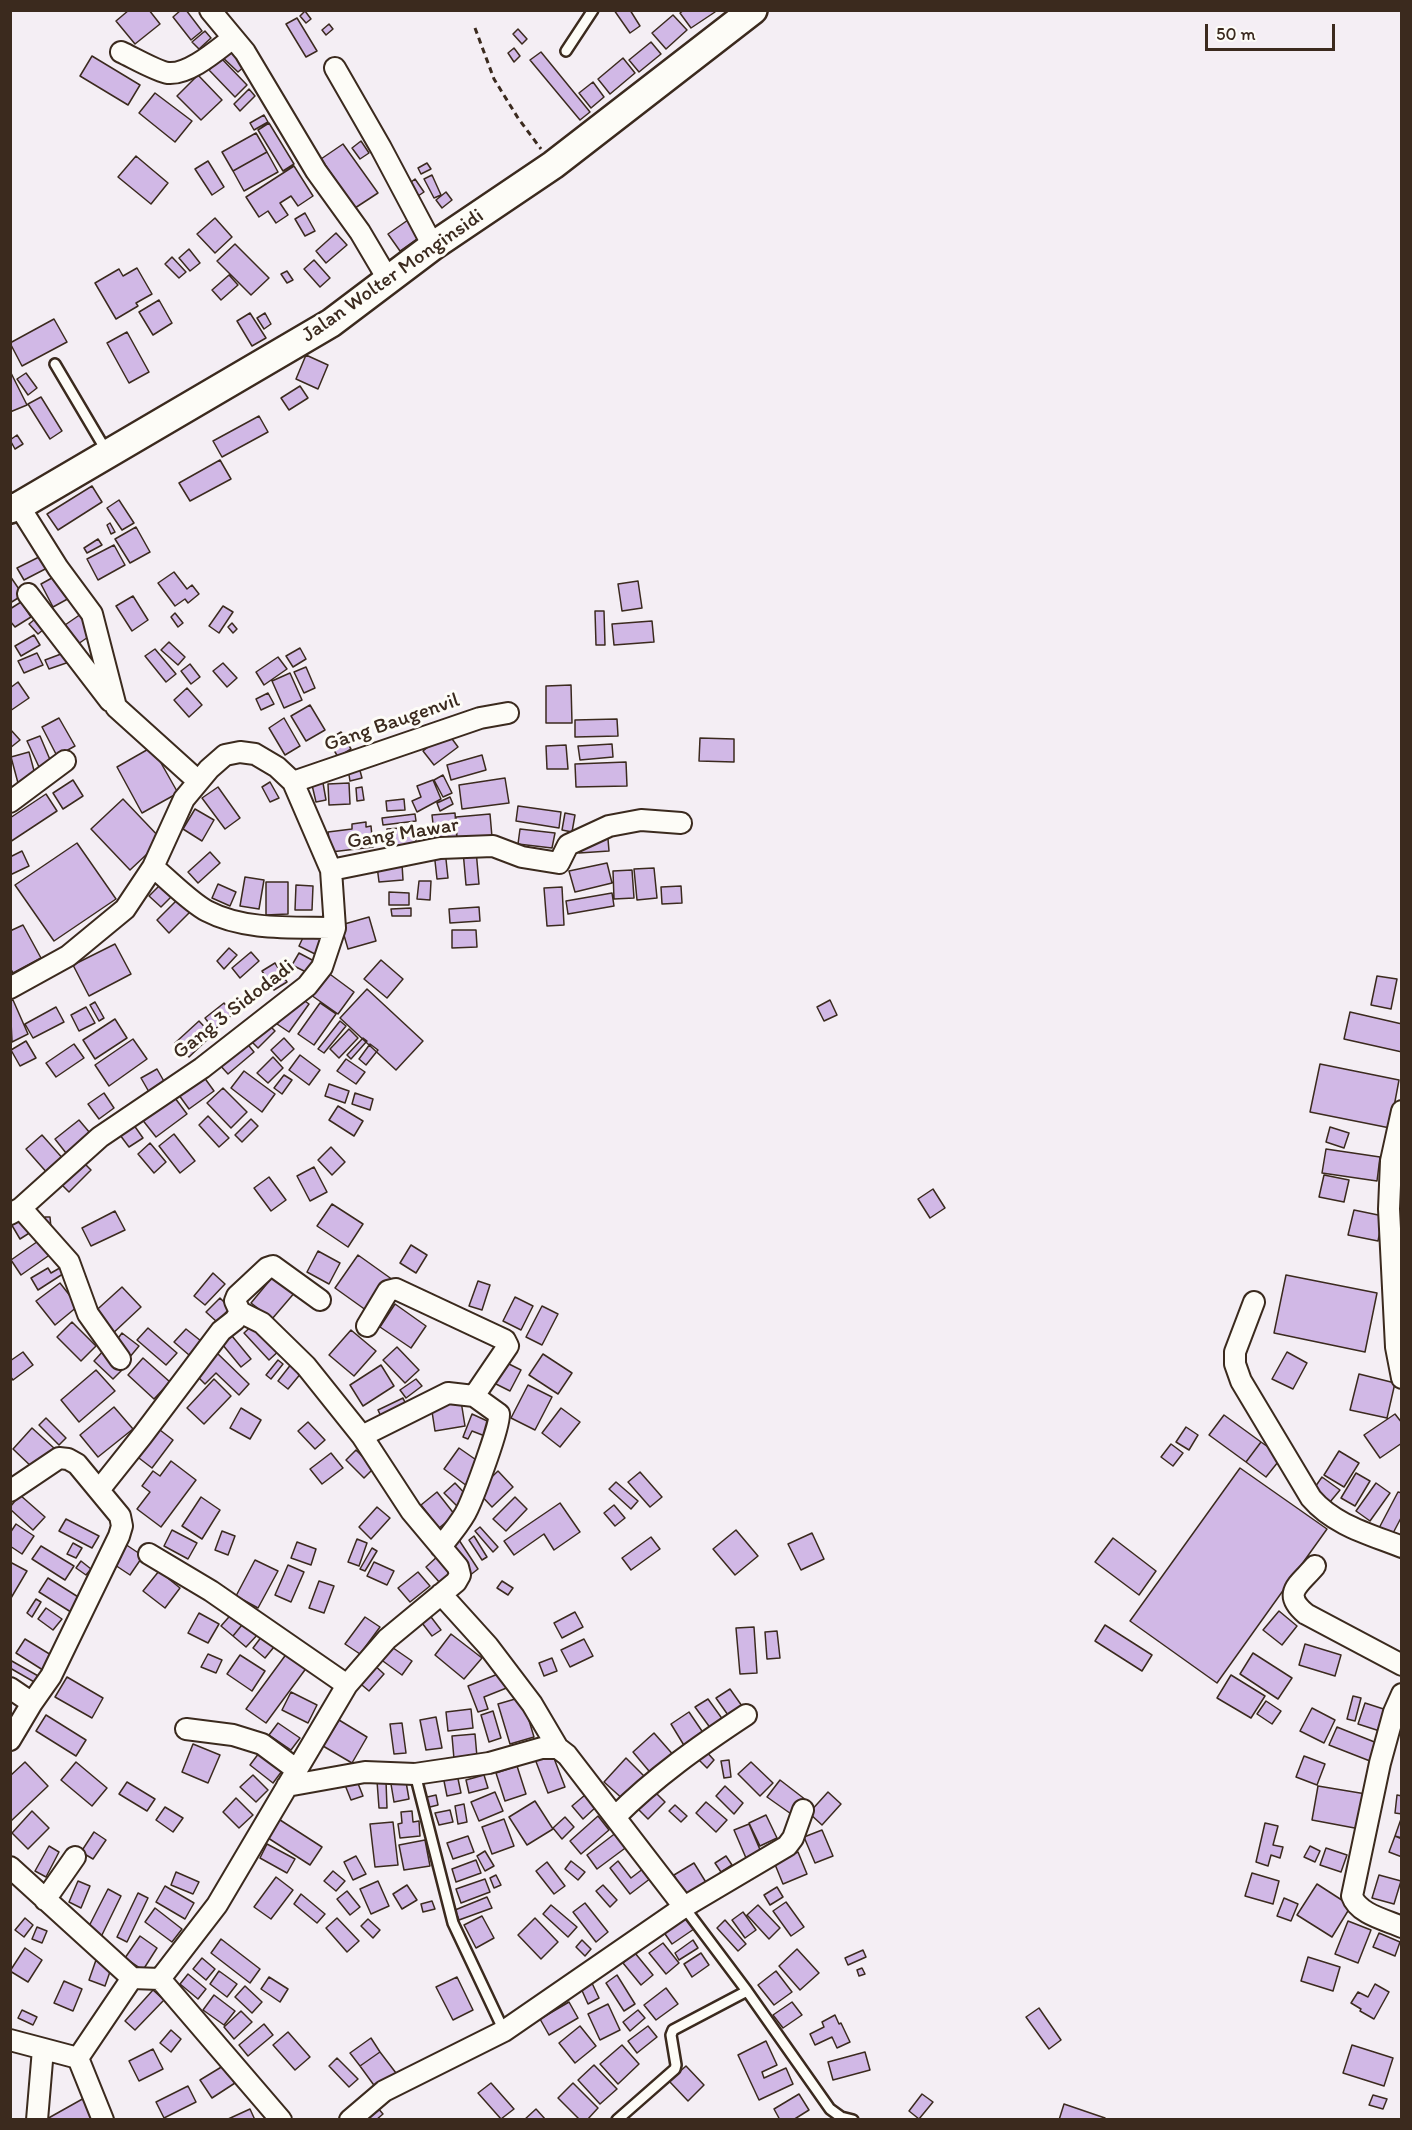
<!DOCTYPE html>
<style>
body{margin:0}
#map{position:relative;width:1412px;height:2130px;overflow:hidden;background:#f4eef4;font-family:Itim,sans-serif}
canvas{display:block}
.frame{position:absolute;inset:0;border:12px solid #3b2a1e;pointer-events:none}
.scale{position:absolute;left:1205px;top:24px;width:130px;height:27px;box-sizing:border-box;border:3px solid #3b2a1e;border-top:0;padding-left:8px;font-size:18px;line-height:21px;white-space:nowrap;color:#3b2a1e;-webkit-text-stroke:4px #fdfcf7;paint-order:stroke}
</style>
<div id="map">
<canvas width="1412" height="2130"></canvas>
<div class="frame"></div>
<div class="scale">50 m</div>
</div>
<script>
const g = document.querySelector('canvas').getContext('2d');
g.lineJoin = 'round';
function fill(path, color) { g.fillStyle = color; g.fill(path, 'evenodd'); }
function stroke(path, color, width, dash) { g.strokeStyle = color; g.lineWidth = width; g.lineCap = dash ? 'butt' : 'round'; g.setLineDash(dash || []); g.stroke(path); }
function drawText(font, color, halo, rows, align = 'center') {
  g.font = font + ' Itim,sans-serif'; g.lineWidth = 6; g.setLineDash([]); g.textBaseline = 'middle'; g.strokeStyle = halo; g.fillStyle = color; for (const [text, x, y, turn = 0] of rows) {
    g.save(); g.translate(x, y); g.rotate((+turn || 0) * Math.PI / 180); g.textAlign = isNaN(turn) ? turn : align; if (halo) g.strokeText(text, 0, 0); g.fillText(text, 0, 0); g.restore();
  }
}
const building = new Path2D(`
 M129,10h20l11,14 -25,20 -19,-23z
 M181,10h5l16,21 -11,9 -18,-23z
 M614,10h16l10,16 -10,7z
 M684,10h30l1,2 -24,16 -11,-15z
 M305,11l6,8 -5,4 -6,-7z
 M673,15l14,15 -21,19 -14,-16z
 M297,18l20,33 -11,6 -20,-33z
 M329,24l4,5 -7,6 -4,-5z
 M518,29l9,10 -5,5 -9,-10z
 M205,31l6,7 -12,11 -7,-7z
 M651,42l10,12 -22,18 -10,-12z
 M226,45l20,20 -8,7 -20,-19z
 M514,48l6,8 -6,6 -6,-9z
 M541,52l49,60 -10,8 -50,-60z
 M92,56l48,29 -12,20 -48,-29z
 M221,58l26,27 -12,12 -26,-27z
 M623,58l12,15 -25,21 -12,-15z
 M198,75l24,25 -21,20 -24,-24z
 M593,82l11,15 -13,11 -12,-15z
 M249,89l6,7 -15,15 -6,-7z
 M155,93l37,28 -17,21 -36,-29z
 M264,115l4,7 -14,8 -4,-7z
 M269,123l25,41 -11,7 -25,-41z
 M256,133l11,19 -34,19 -11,-19z
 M361,141l8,12 -9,6 -8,-11z
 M343,144l35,49 -23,15 -34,-49z
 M267,152l11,20 -34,19 -11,-20z
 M136,156l32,27 -17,21 -33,-27z
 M208,161l16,26 -12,8 -17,-26z
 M427,163l4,6 -10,5 -3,-6z
 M294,166l19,30 -15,10 -7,-10 -11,7 8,12 -12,8 -8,-12 -9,6 -13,-20z
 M432,175l9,20 -7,3 -10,-19z
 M415,179l9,13 -9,6 -9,-12z
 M446,192l6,8 -10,8 -6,-8z
 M305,213l10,18 -10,5 -10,-17z
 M215,218l17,19 -17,16 -18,-19z
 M408,220l12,17 -20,14 -12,-17z
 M336,233l11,12 -21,18 -10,-12z
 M235,244l34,34 -18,17 -34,-34z
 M189,249l11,14 -10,8 -11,-13z
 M172,257l14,15 -7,6 -14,-14z
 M314,260l16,18 -10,9 -16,-18z
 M137,268l15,26 -16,9 2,3 -22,13 -21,-36 24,-14 4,7z
 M287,271l6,9 -6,3 -6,-9z
 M229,275l9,10 -17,15 -9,-10z
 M159,300l13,23 -19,12 -14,-23z
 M250,313l16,25 -14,8 -15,-25z
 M265,313l6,11 -7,5 -7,-11z
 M54,319l13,23 -45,24 -12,-23z
 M127,332l22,40 -20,11 -22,-40z
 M306,355l22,10 -10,24 -22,-10z
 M10,371l17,34 -17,7z
 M26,373l11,15 -9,7 -11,-16z
 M300,386l8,12 -19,12 -8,-12z
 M41,397l21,34 -12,8 -22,-35z
 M259,416l9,16 -46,25 -9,-16z
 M17,435l6,9 -8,5 -5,-9z
 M220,460l11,19 -41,22 -11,-18z
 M92,486l10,16 -44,28 -11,-16z
 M119,500l15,23 -12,7 -15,-22z
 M110,523l5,9 -4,2 -4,-9z
 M136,527l14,25 -20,11 -15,-24z
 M98,539l4,6 -15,8 -3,-5z
 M114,545l11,20 -27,15 -11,-21z
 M45,554l6,12 -27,14 -7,-12z
 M174,572l13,17 5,-4 7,9 -11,9 -3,-4 -10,7 -17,-23z
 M61,573l12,23 -20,11 -12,-23z
 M10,576l13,19 -13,8z
 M638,581l4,27 -20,3 -4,-27z
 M133,596l15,24 -16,11 -16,-25z
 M21,602l10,15 -16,10 -5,-6v-12z
 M223,606l10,6 -14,21 -10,-7z
 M595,611h9l1,34h-9z
 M175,613l8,10 -5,4 -7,-10z
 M81,614l13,19 -16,11 -13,-19z
 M40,615l9,10 -11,9 -9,-10z
 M652,621l2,21 -40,3 -2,-21z
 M232,623l5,6 -4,4 -5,-6z
 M34,635l6,10 -19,11 -6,-10z
 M169,642l16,15 -7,8 -17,-15z
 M300,648l6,11 -13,8 -7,-11z
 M155,649l21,25 -10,8 -21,-26z
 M69,651l3,10 -23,8 -4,-9z
 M37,653l6,12 -19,8 -6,-12z
 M278,657l9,12 -23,16 -8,-13z
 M223,663l14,15 -10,9 -14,-16z
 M190,664l10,13 -9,7 -10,-13z
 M306,667l9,21 -11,5 -10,-21z
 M290,673l12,27 -18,8 -12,-27z
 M18,682l11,16 -19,13v-23z
 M571,685l1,38h-26v-37z
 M187,688l15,17 -13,12 -15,-17z
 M268,693l6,11 -13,6 -5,-11z
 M310,705l15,25 -19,11 -15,-25z
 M59,718l16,28 -18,10 -15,-29z
 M284,718l16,28 -15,9 -16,-27z
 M617,719l1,17 -43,1v-17z
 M10,729l10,11 -10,8z
 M341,732l10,17 -13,8 -10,-17z
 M447,732l11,15 -24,18 -11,-14z
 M40,736l11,26 -12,5 -12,-26z
 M700,738l34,1v23l-35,-1z
 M612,744l1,13 -33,3 -2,-14z
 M566,745l2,24h-21l-1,-23z
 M152,747l26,46 -36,20 -25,-46z
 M29,752l7,26 -18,5 -7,-26z
 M482,755l4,15 -35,10 -4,-15z
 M626,762l1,24 -51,1 -1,-23z
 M359,767l3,11 -12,3 -2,-12z
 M443,775l9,18 -9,4 -9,-17z
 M505,778l4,25 -47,6 -3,-24z
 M73,780l10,16 -20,13 -10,-16z
 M433,780l8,19 -24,13 -5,-11 9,-4 -4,-11z
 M270,782l9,16 -9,4 -8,-15z
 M323,783l3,17 -10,2 -4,-17z
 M349,783l1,21 -21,1 -1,-21z
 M218,787l22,31 -15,11 -23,-31z
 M362,787l2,13 -7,1 -1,-13z
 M46,794l11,17 -47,31v-24z
 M450,797l3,7 -13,7 -3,-8z
 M123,799l39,41 -32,30 -39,-41z
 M404,799l1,11 -18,1 -1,-10z
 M518,806l43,6 -2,16 -43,-7z
 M195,809l19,11 -12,21 -19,-12z
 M455,813l2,27 -22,1 -3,-26z
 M565,813l10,2 -3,17 -10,-2z
 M415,814l1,7 -33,4 -1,-7z
 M490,814l2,23 -35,2 -1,-22z
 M366,822v5l5,-1 2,21 -42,5 -3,-20 24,-3v-5z
 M415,827l1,17 -28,2 -1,-17z
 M520,829l35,4 -3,15 -34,-4z
 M608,839l1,12 -30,2 -1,-12z
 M77,843l39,56 -62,42 -39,-56z
 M445,850l3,28 -11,1 -3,-27z
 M476,850l3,34 -13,1 -3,-34z
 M22,851l7,15 -19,9v-18z
 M210,852l10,11 -22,20 -10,-11z
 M607,863l5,20 -37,9 -6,-21z
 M402,864l1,16 -24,2 -2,-16z
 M654,868l3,30 -20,2 -3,-31z
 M632,870l2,28 -20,1 -1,-28z
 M245,877l19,3 -5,29 -19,-3z
 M419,881h12l-1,19 -13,-1z
 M266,882h22v32l-22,1z
 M218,884l18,8 -6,14 -18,-8z
 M160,885l11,12 -10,10 -12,-11z
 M296,885l17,1 -1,24h-17z
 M681,886l1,17 -20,1 -1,-17z
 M562,887l2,38 -17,1 -3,-38z
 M389,892l20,1v12h-20z
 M612,893l2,13 -46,8 -2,-13z
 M181,896l12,13 -24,24 -12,-13z
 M479,907l1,14 -30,2 -1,-14z
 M411,908v8h-19l-1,-7z
 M369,917l7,24 -28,8 -7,-24z
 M23,925l18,33 -28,15 -3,-5v-37z
 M307,929l22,11 -8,17 -22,-11z
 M452,930h24l1,17 -25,1z
 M115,944l16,30 -42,22 -16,-31z
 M229,948l8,7 -13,14 -7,-8z
 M251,952l8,9 -19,17 -8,-10z
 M299,953l15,8 -6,12 -16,-8z
 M381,960l22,19 -16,19 -23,-19z
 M275,963l12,19 -13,8 -12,-19z
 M327,972l27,20 -16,22 -27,-19z
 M1377,976l20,3 -6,30 -20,-4z
 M367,989l56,52 -27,29 -56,-52z
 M298,996l11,8 -20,28 -12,-8z
 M13,1000l15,34 -16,8 -2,-41z
 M830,1000l7,15 -13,6 -7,-14z
 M95,1002l9,16 -5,3 -9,-16z
 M224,1003l9,11 -19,16 -9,-12z
 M320,1003l16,11 -22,31 -16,-11z
 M56,1007l8,15 -31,16 -8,-14z
 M86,1007l9,16 -16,8 -8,-16z
 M1350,1012l52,12v28l-58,-13z
 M115,1019l12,19 -32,21 -12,-19z
 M199,1021l13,14 -23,22 -14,-14z
 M340,1021l6,5 -22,27 -6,-4z
 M267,1023l8,8 -17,17 -8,-8z
 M349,1029l9,9 -19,20 -9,-9z
 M284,1038l10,11 -13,12 -10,-11z
 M363,1038l4,3 -16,18 -4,-4z
 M133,1039l14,20 -38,27 -14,-21z
 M26,1041l10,17 -16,8 -9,-16z
 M245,1041l9,11 -26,22 -10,-11z
 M74,1044l10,14 -28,19 -10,-14z
 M370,1044l8,6 -12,15 -7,-6z
 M300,1055l20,15 -11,15 -20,-15z
 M273,1057l10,11 -15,15 -11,-10z
 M346,1059l19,13 -9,12 -19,-13z
 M1320,1064l79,16 -9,48 -80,-16z
 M157,1069l8,14 -16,9 -8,-14z
 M244,1071l31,23 -13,18 -31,-24z
 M201,1073l13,18 -25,18 -13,-18z
 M284,1075l8,5 -10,14 -8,-6z
 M329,1084l20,7 -4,12 -20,-7z
 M223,1088l24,24 -16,16 -24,-25z
 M104,1093l10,15 -15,11 -11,-15z
 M355,1093l18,6 -3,11 -18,-6z
 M172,1094l15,20 -31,23 -15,-19z
 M338,1106l25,15 -9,15 -25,-16z
 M208,1116l21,22 -10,9 -20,-22z
 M251,1119l7,7 -16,16 -7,-7z
 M79,1120l11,13 -24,20 -11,-14z
 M131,1121l12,17 -14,9 -12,-16z
 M1330,1127l19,6 -5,15 -18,-6z
 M174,1134l21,27 -15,12 -21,-27z
 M42,1135l23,26 -16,14 -23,-26z
 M150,1143l16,19 -12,11 -16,-19z
 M331,1147l14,15 -13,13 -14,-15z
 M1326,1149l54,8 -3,24 -55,-8z
 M84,1163l7,7 -22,22 -7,-7z
 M314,1167l13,25 -17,9 -13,-25z
 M1324,1175l25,5 -5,22 -25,-5z
 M269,1177l17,23 -15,11 -17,-23z
 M933,1189l12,19 -15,10 -12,-19z
 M332,1204l31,20 -15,23 -31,-21z
 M1354,1210l29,6 -5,25 -30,-6z
 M115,1211l10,19 -34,16 -9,-18z
 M24,1214l10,16 -14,9 -10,-17z
 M45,1217h5l1,11 -5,1z
 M41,1239l10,15 -30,21 -10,-15z
 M411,1245l16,10 -11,18 -16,-10z
 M318,1251l22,12 -11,21 -22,-12z
 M358,1255l35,25 -23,33 -35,-25z
 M65,1265l4,5 -31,20 -7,-12 17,-10 3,5z
 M213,1273l12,11 -20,21 -11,-9z
 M275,1274l21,17 -24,28 -21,-16z
 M1286,1275l91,18 -12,59 -91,-19z
 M478,1281l12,4 -8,25 -13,-4z
 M60,1283l18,23 -23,19 -19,-24z
 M122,1287l19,20 -31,29 -20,-20z
 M515,1297l18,9 -12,24 -18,-9z
 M220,1298l10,10 -13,14 -11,-10z
 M395,1304l31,22 -15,22 -31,-21z
 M542,1306l16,8 -16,31 -16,-8z
 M257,1321l25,27 -13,12 -25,-27z
 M72,1322l24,24 -15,15 -24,-24z
 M148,1328l29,25 -11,12 -29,-25z
 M186,1329l15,12 -12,14 -15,-13z
 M351,1330l25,21 -22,25 -25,-21z
 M122,1333l17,13 -10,12 -16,-13z
 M232,1336l19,23 -10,8 -19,-23z
 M397,1347l22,23 -14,13 -22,-23z
 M105,1349l19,19 -11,11 -19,-18z
 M23,1352l10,13 -20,15 -3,-4v-15z
 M1287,1352l20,11 -14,26 -21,-10z
 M217,1353l32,31 -10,11 -23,-22 -11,11 -7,-7z
 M543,1354l29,19 -14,21 -29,-19z
 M143,1358l27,24 -16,17 -26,-24z
 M278,1360l5,4 -12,15 -5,-4z
 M503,1361l18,9 -11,21 -18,-9z
 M292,1363l10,9 -14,17 -10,-8z
 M381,1365l13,21 -31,20 -13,-21z
 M96,1370l19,21 -36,31 -18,-22z
 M1359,1374l36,9 -8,35 -37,-8z
 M214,1379l17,17 -27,28 -17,-16z
 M416,1379l6,7 -16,12 -6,-8z
 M528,1385l24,12 -17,33 -24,-12z
 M403,1398l5,11 -25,12 -5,-11z
 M461,1401l4,25 -30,5 -4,-26z
 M114,1407l19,22 -35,28 -18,-22z
 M241,1408l20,12 -11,19 -20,-11z
 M561,1408l19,14 -20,25 -18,-14z
 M472,1414l24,11 -6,13 -18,-7 -4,8 -5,-2z
 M1395,1414l7,9v20l-22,15 -16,-23z
 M1224,1415l37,27 -15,20 -37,-27z
 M46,1418l20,20 -7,7 -20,-20z
 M308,1422l17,18 -10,9 -17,-18z
 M156,1427l17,13 -21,28 -17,-13z
 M1186,1427l12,8 -9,15 -13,-8z
 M32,1428l23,21 -20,21 -22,-21z
 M1261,1442l21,15 -16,20 -20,-15z
 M1171,1444l12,9 -10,13 -12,-9z
 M459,1448l23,16 -15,22 -23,-17z
 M356,1450l18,18 -10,10 -18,-18z
 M1339,1451l20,12 -15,24 -20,-12z
 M331,1453l12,15 -21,16 -12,-15z
 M171,1461l25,19 -35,47 -24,-18 13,-17 -8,-6 11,-15 7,5z
 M1240,1468l87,61 -110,154 -87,-62z
 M498,1471l15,16 -21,20 -15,-16z
 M640,1472l22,25 -12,10 -22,-25z
 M1356,1473l14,8 -15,25 -14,-8z
 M1322,1477l18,13 -10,12 -17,-12z
 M616,1482l22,19 -7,8 -22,-20z
 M455,1483l15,16 -10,10 -16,-16z
 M1376,1483l14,10 -20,28 -14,-10z
 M437,1492l18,23 -16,13 -18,-23z
 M1398,1492l4,1v23l-11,21 -13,-7z
 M20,1495l25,22 -12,13 -23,-21v-2z
 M201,1497l19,13 -18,29 -20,-13z
 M515,1497l12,12 -21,22 -13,-12z
 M560,1503l20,29 -26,18 -10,-16 -30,21 -10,-14z
 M614,1505l11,13 -10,8 -11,-13z
 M377,1507l13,11 -19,21 -12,-12z
 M66,1519l33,17 -7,12 -33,-17z
 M16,1524l18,12 -12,18 -12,-8v-13z
 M480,1527l18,20 -5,5 -18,-21z
 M172,1530l25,13 -9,16 -24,-13z
 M736,1530l22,26 -23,19 -22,-26z
 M222,1531l13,5 -7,19 -13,-5z
 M812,1533l12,26 -23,11 -13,-26z
 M474,1536l13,21 -5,3 -13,-20z
 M651,1537l9,12 -29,21 -9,-12z
 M1113,1538l43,33 -17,24 -44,-33z
 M357,1539l10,4 -8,23 -11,-4z
 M459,1540l19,29 -9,7 -20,-30z
 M297,1542l19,7 -5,16 -20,-7z
 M73,1543l9,5 -6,10 -9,-4z
 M125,1544l18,12 -13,19 -18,-12z
 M41,1546l33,20 -9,14 -33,-21z
 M372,1548l5,3 -12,20 -5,-2z
 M439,1555l14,17 -13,11 -14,-16z
 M255,1560l23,11 -20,37 -22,-12z
 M81,1561l10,8 -5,6 -10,-7z
 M10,1562l17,9 -16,27h-1z
 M374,1562l20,9 -7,14 -20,-9z
 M288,1565l16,7 -13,30 -16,-7z
 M159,1571l21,17 -15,20 -22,-17z
 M418,1572l12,14 -20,16 -12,-14z
 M48,1578l35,22 -9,14 -35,-22z
 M319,1581l15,5 -10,27 -15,-5z
 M502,1581l11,7 -5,7 -11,-7z
 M36,1599l5,3 -9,15 -5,-4z
 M46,1608l16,11 -9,11 -15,-11z
 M235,1610l11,10 -13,16 -12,-10z
 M1279,1611l18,15 -15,19 -19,-15z
 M575,1612l8,15 -21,11 -8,-15z
 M199,1613l20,11 -11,19 -20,-10z
 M428,1613l13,17 -9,6 -13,-17z
 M365,1617l15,10 -20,27 -15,-10z
 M246,1620l14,12 -14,15 -13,-11z
 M1105,1625l47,30 -10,16 -47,-30z
 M754,1627l3,46 -17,1 -4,-46z
 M777,1631l3,27 -13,1 -2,-27z
 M265,1632l13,10 -13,16 -12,-10z
 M451,1634l31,24 -18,21 -29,-24z
 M25,1639l31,19 -10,14 -30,-19z
 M584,1639l9,17 -23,11 -9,-17z
 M386,1643l26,18 -10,14 -26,-19z
 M1305,1644l36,11 -6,21 -36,-11z
 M290,1649l20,14 -44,60 -20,-14z
 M1253,1653l39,25 -14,21 -38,-25z
 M208,1654l14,6 -6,13 -15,-6z
 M240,1655l25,16 -13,20 -25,-17z
 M552,1658l5,13 -13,5 -5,-13z
 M10,1660l30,17 -4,6 -26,-15z
 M371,1662l13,12 -15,17 -13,-11z
 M503,1672l6,15 -25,10 4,12 -10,3 -10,-26z
 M1231,1675l34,21 -14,22 -34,-20z
 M67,1677l36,21 -11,20 -37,-21z
 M730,1689l12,17 -14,9 -12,-17z
 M291,1692l26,13 -9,18 -26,-13z
 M1353,1696l8,2 -6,23 -8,-2z
 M522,1697l12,40 -24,7 -12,-40z
 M708,1699l18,25 -12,9 -19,-26z
 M1266,1701l15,10 -9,13 -15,-10z
 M1365,1703l31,10 -7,21 -31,-10z
 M1312,1708l23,12 -11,23 -24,-12z
 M471,1709l2,19 -25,3 -2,-19z
 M493,1711l8,27 -12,4 -8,-27z
 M689,1712l15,22 -19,13 -14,-23z
 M46,1715l40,25 -10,16 -40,-25z
 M436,1717l6,31 -16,2 -6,-30z
 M339,1720l28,17 -15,26 -29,-17z
 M278,1723l22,15 -9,12 -22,-15z
 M402,1723l4,30 -12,1 -4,-30z
 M1337,1727l40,16 -7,18 -41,-16z
 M654,1733l22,25 -22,19 -21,-25z
 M475,1734l2,23 -23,2 -2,-23z
 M193,1744l27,11 -12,28 -26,-11z
 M703,1748l11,12 -7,8 -12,-12z
 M262,1749l23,18 -12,16 -23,-18z
 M552,1753l13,34 -17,6 -13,-34z
 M1304,1756l21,8 -8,21 -21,-8z
 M626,1758l20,20 -21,23 -21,-19z
 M729,1760l2,17 -7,1 -3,-17z
 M25,1762l23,24 -37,35 -1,-45z
 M76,1762l31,26 -15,18 -31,-26z
 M751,1762l22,21 -13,13 -22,-22z
 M517,1766l9,28 -21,7 -9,-28z
 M457,1774l4,19 -14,3 -4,-20z
 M253,1775l15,15 -12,12 -16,-15z
 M484,1775l4,13 -19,5 -3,-13z
 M355,1776l8,20 -12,4 -8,-20z
 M405,1776l4,23 -15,3 -4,-24z
 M780,1780l26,20 -12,16 -27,-19z
 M377,1781h9l1,27h-8z
 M127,1782l28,17 -8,12 -28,-17z
 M725,1786l18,17 -9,11 -18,-18z
 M1318,1786l48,8 -6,35 -48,-9z
 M651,1788l14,14 -17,17 -14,-14z
 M495,1792l8,19 -24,10 -8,-19z
 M828,1792l13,12 -19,21 -13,-12z
 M436,1795l2,10 -12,3 -3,-10z
 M585,1795l11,12 -13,12 -11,-13z
 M1397,1795l5,1v18l-7,-1z
 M236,1798l17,17 -14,13 -16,-16z
 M535,1801l18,28 -26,16 -18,-28z
 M706,1802l21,18 -11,12 -20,-19z
 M464,1804l3,18 -9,2 -3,-18z
 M675,1805l12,11 -6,6 -12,-11z
 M165,1807l18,11 -10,14 -17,-12z
 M450,1810l3,12 -14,3 -4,-12z
 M32,1811l17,17 -21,21 -16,-16z
 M412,1811l1,11 6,-1 1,15 -20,2 -2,-14 4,-1 -1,-11z
 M766,1815l11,23 -17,8 -11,-23z
 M598,1816l11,14 -28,24 -11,-13z
 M565,1817l9,10 -12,12 -9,-11z
 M277,1818l45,29 -12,18 -45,-29z
 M504,1819l10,27 -22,8 -10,-27z
 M1401,1819h1v19l-7,-2z
 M393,1822l5,43 -23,2 -5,-43z
 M1265,1823l13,3 -5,19 10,2 -3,11 -9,-3 -3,11 -12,-4z
 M749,1824l12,28 -15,6 -12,-28z
 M822,1830l11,26 -18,7 -11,-26z
 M94,1832l12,8 -13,19 -12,-7z
 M617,1832l11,14 -31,23 -10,-14z
 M468,1836l6,16 -21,7 -6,-16z
 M1395,1836l7,3v18l-13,-5z
 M425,1840l5,26 -26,4 -5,-25z
 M267,1844l28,15 -8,14 -27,-15z
 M49,1846l10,6 -13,25 -11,-6z
 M1310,1846l10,5 -5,11 -11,-5z
 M1326,1848l21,7 -6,17 -21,-7z
 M485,1851l9,15 -9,5 -8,-15z
 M798,1852l9,22 -24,10 -9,-22z
 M356,1856l10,18 -13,6 -9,-18z
 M726,1856l6,9 -11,7 -6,-9z
 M476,1860l5,13 -25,9 -4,-13z
 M571,1861l14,11 -7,8 -13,-11z
 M618,1861l13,17 17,-13 7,10 -25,19 -20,-26z
 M547,1862l18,24 -11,8 -18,-23z
 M694,1863l13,21 -21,12 -12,-21z
 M333,1871l12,10 -9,10 -12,-10z
 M176,1872l23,10 -6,12 -22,-9z
 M1252,1873l27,8 -6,23 -28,-8z
 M496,1875l5,10 -7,3 -4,-10z
 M1379,1875l22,6 -7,23 -22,-6z
 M276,1877l17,13 -22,29 -17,-12z
 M485,1879l5,13 -29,11 -5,-14z
 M78,1881l12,5 -9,22 -12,-6z
 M378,1881l11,25 -18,8 -11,-25z
 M1317,1884l34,22 -19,31 -35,-22z
 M407,1885l10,15 -15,9 -9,-15z
 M603,1885l14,15 -7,7 -14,-16z
 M165,1886l29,17 -9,16 -29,-17z
 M777,1887l6,10 -13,8 -6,-10z
 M108,1889l13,7 -21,43 -14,-7z
 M347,1891l13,16 -10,8 -13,-16z
 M138,1893l10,5 -21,44 -10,-5z
 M301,1894l24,20 -8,9 -23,-19z
 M487,1897l5,11 -33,12 -4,-10z
 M1284,1898l14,6 -7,17 -14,-5z
 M432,1901l3,8 -12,3 -2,-8z
 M786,1902l18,25 -13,9 -18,-25z
 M585,1903l23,29 -12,10 -23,-30z
 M551,1905l26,22 -9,10 -25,-23z
 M758,1905l22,23 -11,11 -22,-24z
 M155,1908l27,21 -10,13 -27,-20z
 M743,1912l13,18 -11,8 -13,-18z
 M482,1916l12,22 -18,10 -12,-23z
 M685,1916l9,13 -22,15 -9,-13z
 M25,1918l8,7 -9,12 -9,-7z
 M337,1918l22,23 -12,11 -21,-24z
 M535,1918l23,24 -17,17 -23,-24z
 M368,1919l12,11 -7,8 -12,-12z
 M725,1920l21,24 -8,7 -21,-23z
 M1348,1921l23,9 -13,33 -23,-9z
 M37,1927l10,4 -5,12 -10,-4z
 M1379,1933l21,9 -5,14 -22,-9z
 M140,1936l17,12 -14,22 -18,-12z
 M221,1939l39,30 -10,14 -39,-30z
 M582,1940l9,9 -6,7 -9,-9z
 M693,1940l5,8 -19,12 -4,-7z
 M663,1943l16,20 -13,11 -17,-21z
 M25,1948l17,12 -14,22 -18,-11z
 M797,1949l22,24 -19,17 -21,-24z
 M863,1950l3,7 -18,8 -3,-7z
 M635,1953l18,22 -12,10 -18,-22z
 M701,1953l8,12 -17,12 -8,-13z
 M1308,1957l32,10 -7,24 -32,-10z
 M202,1958l13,11 -9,11 -13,-11z
 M96,1960l16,6 -7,20 -16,-6z
 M862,1968l3,6 -6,2 -2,-6z
 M219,1971l18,13 -10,13 -17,-13z
 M776,1971l16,21 -18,13 -16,-20z
 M188,1974l18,15 -8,10 -18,-15z
 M617,1975l18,29 -11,7 -18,-28z
 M269,1977l19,12 -8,13 -19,-13z
 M457,1977l16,33 -20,10 -17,-33z
 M64,1981l18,8 -9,22 -19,-8z
 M591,1981l8,17 -11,6 -8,-18z
 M1375,1984l14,8 -15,27 -14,-8 1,-2 -10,-6 7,-11 10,5z
 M245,1986l17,16 -10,11 -17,-16z
 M666,1988l12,16 -22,16 -12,-15z
 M153,1990l11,10 -29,30 -10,-9z
 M214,1995l21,16 -11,14 -21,-15z
 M569,2002l9,16 -29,17 -9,-16z
 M792,2002l10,13 -19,13 -10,-13z
 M608,2004l12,26 -20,10 -12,-26z
 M1039,2008l22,32 -12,9 -23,-32z
 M22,2010l15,7 -4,8 -15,-7z
 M638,2010l7,8 -15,13 -7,-9z
 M241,2011l11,11 -18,17 -10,-12z
 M835,2015l4,9 2,-1 9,19 -13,6 -5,-11 -17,8 -5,-11 14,-7 -2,-5z
 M264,2024l9,11 -25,21 -9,-11z
 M580,2026l16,20 -21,17 -16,-20z
 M648,2026l9,11 -20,16 -9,-12z
 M171,2030l10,9 -10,13 -11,-9z
 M288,2032l22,25 -15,13 -22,-25z
 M371,2038l9,14 -20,14 -10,-13z
 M766,2041l11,24 -15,7 2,6 22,-10 7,16 -34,16 -21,-45z
 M622,2045l17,19 -21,20 -18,-20z
 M1352,2045l41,13 -9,28 -41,-13z
 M153,2049l10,20 -24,12 -10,-20z
 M380,2052l16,21 -20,15 -16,-22z
 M865,2052l5,18 -37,10 -5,-18z
 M337,2058l21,21 -9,8 -20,-21z
 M594,2065l23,24 -17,15 -22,-24z
 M223,2066l12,17 -23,15 -12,-18z
 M686,2066l18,19 -16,16 -19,-20z
 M491,2083l23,26 -13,10 -23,-26z
 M573,2083l25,25 -11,12h-7l-22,-22z
 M188,2086l8,16 -32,16 -8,-16z
 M799,2094l10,16 -16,10h-13l-6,-11z
 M922,2094l11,8 -14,17 -10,-8z
 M1373,2095l14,4 -4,10 -14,-4z
 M86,2097l13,23h-54z
 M1064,2104l41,14 -1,2h-45z
 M377,2107l6,7 -7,6h-16z
 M250,2109l5,11h-29z
 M536,2109l10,11h-22z`);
const path = new Path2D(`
 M475,28l19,51 24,39 23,31`);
const lane = new Path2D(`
 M566,51l27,-41
 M55,364l52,88
 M415,1774l38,149 51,108
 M684,1907l63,84 83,118 11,8 -2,3
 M841,2117l12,3
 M617,2120l58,-51 1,-4 -5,-30 2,-5 74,-39`);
const street = new Path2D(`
 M210,10l35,42 71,119 44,61 29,49
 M121,52c11,5 37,20 47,21 21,2 49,-23 65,-35
 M335,68l46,80 52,98
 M19,506l39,62 34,46 24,93 82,74
 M28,594l82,107
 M293,782l187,-64 28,-5
 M10,802l55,-41
 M153,867c15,12 37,35 54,44 38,20 87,16 128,17
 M331,870l109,-22 53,-2 29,11 37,6 9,-18 41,-19 32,-6 40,3
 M10,988l58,-32 57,-47 28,-42 31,-68 25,-30 16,-14 15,-3 15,2 22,13 16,15 38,88 4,58 -13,39 -15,19 -105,82 -102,69 -79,71 -11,6
 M1402,1111l-11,50 -2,48 7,138 6,31
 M21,1208l48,54 19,52 32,45
 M1254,1302l-19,50v12l6,17 70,117c23,27 58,36 91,49
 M240,1312l-5,-11 2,-5 30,-28 6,-2 47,34
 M367,1326l21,-35 8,-2 109,51 3,6 -34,50
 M362,1436l86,-43 26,3 25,18c2,10 -25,81 -31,94 -6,14 -18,26 -27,39
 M10,1491l49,-33 9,1 9,5 43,52 2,10 -3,10 -68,140 -19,27
 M149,1554l62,37 136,94
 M1315,1566c-16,19 -34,27 -9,48l96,51
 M441,1594l47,52 44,58 26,44
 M10,1688l22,15 -22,37
 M1402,1694l-8,18 -14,51 -28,133c6,18 34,24 50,31
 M186,1729l47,6 29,9 35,26
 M287,1786l78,-14 50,2 74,-11 53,-15h16l9,7 117,152
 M615,1817c40,-40 84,-71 131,-102
 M10,1867l122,111
 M45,1900l30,-43
 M160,1979l121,141
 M10,2040l68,18 25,62
 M78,2058l54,-80 28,1 57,-74 130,-220 40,-46 69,-57 4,-7 -2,-8 -47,-56 -49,-75 -56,-70 -44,-43 -22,-11 -5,8 -14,11 -79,105 -43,54
 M37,2120l6,-71
 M350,2120l34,-29 120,-60 180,-124 103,-61 6,-8 10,-28`);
const secondary = new Path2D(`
 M10,509l9,-3 312,-183 102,-77 120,-81 200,-155`);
const streetNames = [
 ["Jalan Wolter Monginsidi",393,276,-35],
 ["Gang Baugenvil",392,723,-19],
 ["Gang Mawar",403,834,-9],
 ["Gang 3 Sidodadi",234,1010,-38]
];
fill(building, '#d1b8e6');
stroke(building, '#3b2a1e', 1.5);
stroke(lane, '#3b2a1e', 14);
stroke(street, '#3b2a1e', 24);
stroke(secondary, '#3b2a1e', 32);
stroke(path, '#3b2a1e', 3, [6, 4.5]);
stroke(lane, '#fdfcf7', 9);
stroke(street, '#fdfcf7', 20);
stroke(secondary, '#fdfcf7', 27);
drawText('21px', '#3b2a1e', '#fdfcf7', streetNames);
</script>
